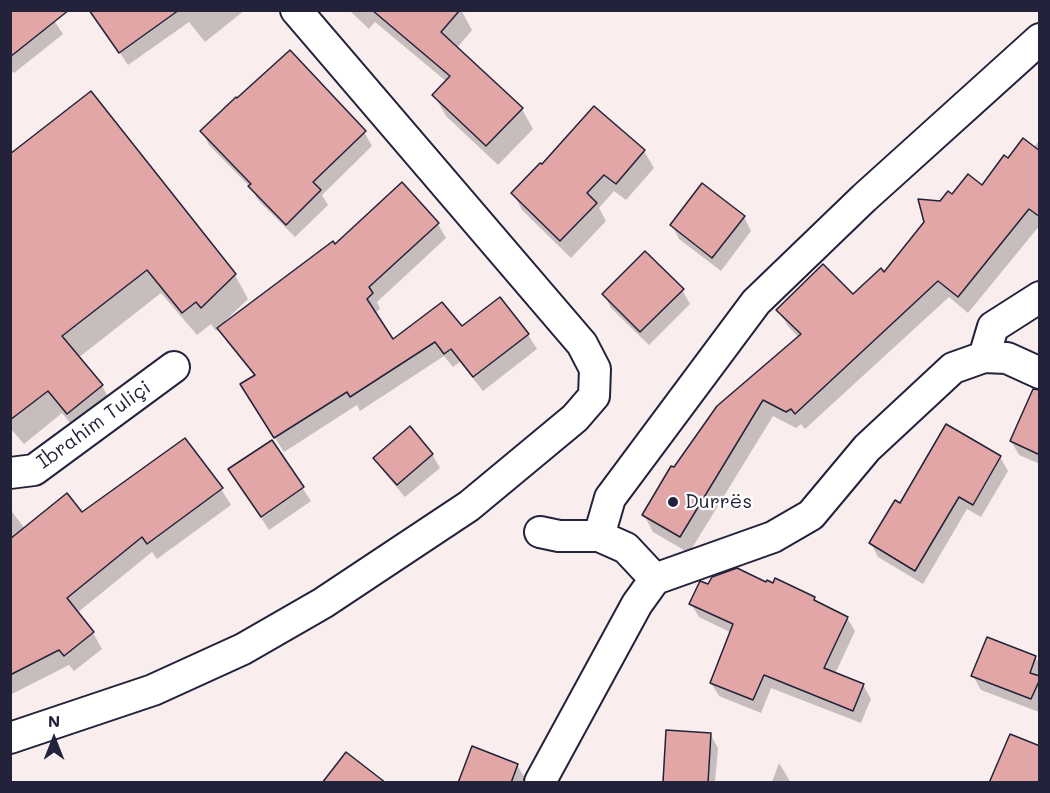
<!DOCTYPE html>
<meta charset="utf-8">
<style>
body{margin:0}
#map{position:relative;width:1050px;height:793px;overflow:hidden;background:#f9eded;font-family:Mali,sans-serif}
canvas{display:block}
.frame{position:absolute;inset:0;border:12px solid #22223b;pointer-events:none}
.north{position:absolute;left:24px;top:709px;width:60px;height:60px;-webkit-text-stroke:4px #fff;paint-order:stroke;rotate:0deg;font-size:16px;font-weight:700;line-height:24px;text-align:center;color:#22223b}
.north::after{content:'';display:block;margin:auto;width:21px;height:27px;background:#22223b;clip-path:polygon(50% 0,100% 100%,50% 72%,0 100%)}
</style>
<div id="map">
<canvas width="1050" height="793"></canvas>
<div class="frame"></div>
<div class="north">N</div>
</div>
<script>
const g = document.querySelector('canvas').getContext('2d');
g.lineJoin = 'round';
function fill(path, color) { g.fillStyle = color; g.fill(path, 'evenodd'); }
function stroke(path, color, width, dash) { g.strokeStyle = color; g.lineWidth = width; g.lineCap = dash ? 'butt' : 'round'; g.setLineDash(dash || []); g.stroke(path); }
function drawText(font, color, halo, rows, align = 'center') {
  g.font = font + ' Mali,sans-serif'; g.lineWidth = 4.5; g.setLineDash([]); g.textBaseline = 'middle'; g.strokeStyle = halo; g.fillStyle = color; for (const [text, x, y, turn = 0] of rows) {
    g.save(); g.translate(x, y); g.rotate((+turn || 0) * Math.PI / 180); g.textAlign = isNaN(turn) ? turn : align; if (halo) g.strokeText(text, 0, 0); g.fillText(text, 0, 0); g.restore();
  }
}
const shadow = new Path2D(`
 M10,10h37l16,24 -49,39 -4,-4z
 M91,10h154l-40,32 -16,-20 -61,43z
 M349,10h112l11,20 -15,18 65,61 11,20 -35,36 -52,-49 -12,-21 13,-13 -72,-60 -6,7z
 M202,131l162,1 8,14 -50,49 6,10 -33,32 -37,-37 -7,-12 -42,-43z
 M1040,140v85l-72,88 -19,-16 -144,132 -4,-5 -5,4 -23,-12 -84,137 -36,-21 -9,-17 30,-45 125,-132 -11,-12 -10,-16 75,-14 31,-22 57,-71 11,-7 30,-9 27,-27 24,-12z
 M644,151l10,17 -28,32 -12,-9 -15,17 7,13 -35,37 -49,-48 -9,-17 29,-26z
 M10,156l225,119 13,24 -23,22 1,2 109,-77 103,-22 8,14 -69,64 3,7 -5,4 18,28 69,-13 38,-29 28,36 9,14 -54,42 -23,-29 -7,5 -9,-11 -84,55 -3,-6 -73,47 -34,-53 5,-22 -27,-34 -9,-15 -3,3 -5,-7 -14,11 -36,-42 -83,65 24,28 13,24 -33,27 -20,-24 -38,31 -14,-16z
 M744,217l7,14 -30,40 -42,-32 -7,-14z
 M682,290l8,14 -41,41 -38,-37 -7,-14z
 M1040,397v67l-21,-9 -8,-14z
 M272,442l39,59 -42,29 -31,-47z
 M432,454l8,14 -35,29 -22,-26 -8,-13z
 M1000,457l8,14 -27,46 -14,-8 -44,75 -45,-27 -7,-14 30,-38z
 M221,489l10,16 -74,54 -5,-7 -75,61 16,20 9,16 -28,22 -5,-6 -59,30v-186l15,20 57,-15z
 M767,584l47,14 3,6 30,14 8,13 -20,43 28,11 8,14 -10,24 -90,-35 -10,25 -42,-17 -8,-13 21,-50 -33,-16 -8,-13 18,-18z
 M1035,657l5,7 -1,48 -58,-22 -8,-14z
 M710,734l8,14 -3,34h-50z
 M779,763l9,15 2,4h-18z
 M517,765l10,17h-67z`);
const building = new Path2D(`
 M10,10h59l-59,47z
 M89,10h90l-60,43z
 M372,10h88l-19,22 82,76 -37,38 -54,-51 18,-19z
 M290,50l76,81 -53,51 8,8 -35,35 -38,-39 3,-2 -51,-53 36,-34 1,1z
 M91,91l145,183 -35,34 -5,-6 -14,11 -35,-43 -85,66 41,49 -36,29 -19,-23 -38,29v-266z
 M594,106l51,44 -29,34 -12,-9 -17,18 10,10 -37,38 -49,-48 29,-30 2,1z
 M1023,138l17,13v66l-11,-8 -71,88 -20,-16 -143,133 -4,-5 -5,3 -23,-12 -83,137 -38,-22 29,-49 3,1 43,-61 84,-72 -25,-24 47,-46 30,30 28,-26 3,4 40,-50 -6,-23 22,2 8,-10 4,3 16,-20 14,11 22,-30 4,3z
 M402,182l37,41 -70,64 4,6 -6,6 26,40 49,-37 20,24 38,-29 29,37 -56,43 -22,-28 -7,5 -9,-12 -85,55 -3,-5 -73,46 -34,-54 15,-9 -38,-47 116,-87 2,3z
 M702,183l43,33 -33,42 -42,-33z
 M645,251l39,38 -44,43 -38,-38z
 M1033,389l7,1v65l-30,-14z
 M946,424l55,32 -28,49 -14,-8 -44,74 -46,-28 26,-43 5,3z
 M410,426l23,28 -36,31 -24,-27z
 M185,438l38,50 -76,56 -5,-7 -75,61 27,34 -30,24 -5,-6 -49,25v-136l57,-46 15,19z
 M272,440l32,47 -43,30 -33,-48z
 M737,568l29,14 1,-2 6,3 2,-5 40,19 -1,3 34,17 -24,51 40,16 -11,27 -89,-36 -11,25 -43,-17 23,-59 -44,-20 11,-23 8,3 4,-7z
 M987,637l49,19 -6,17 10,3v3l-9,20 -60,-23z
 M666,730l45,3 -3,50 -45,-1z
 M1010,734l30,12v37h-51z
 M472,746l46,18 -7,19h-53z
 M346,752l40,31h-64z`);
const minor = new Path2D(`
 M984,357l9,-30 47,-30
 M10,473l24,-3 140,-103
 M540,532l19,4h40l27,12 29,31
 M599,536l11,-38 146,-196 108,-104 176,-159
 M10,738l143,-48 90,-41 80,-46 146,-97 106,-88 19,-22 1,-27 -13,-25 -286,-334
 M540,782l97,-178 18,-25 118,-42 38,-22 56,-67 86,-80 31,-11 23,1 33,15`);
const markers = [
 [673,502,6,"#22223b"]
];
const streetNames = [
 ["Ibrahim Tuliçi",94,425,-36]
];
const poiNames = [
 ["Durrës",685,502]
];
fill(shadow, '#0003');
fill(building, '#e1a6a5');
stroke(building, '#22223b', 1.5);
stroke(minor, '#22223b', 34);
stroke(minor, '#fff', 30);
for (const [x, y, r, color] of markers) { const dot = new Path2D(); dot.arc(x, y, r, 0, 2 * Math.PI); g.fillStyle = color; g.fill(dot); stroke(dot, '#fff', 2); }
drawText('20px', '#22223b', '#fff', streetNames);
drawText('20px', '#22223b', '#fff', poiNames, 'left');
</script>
